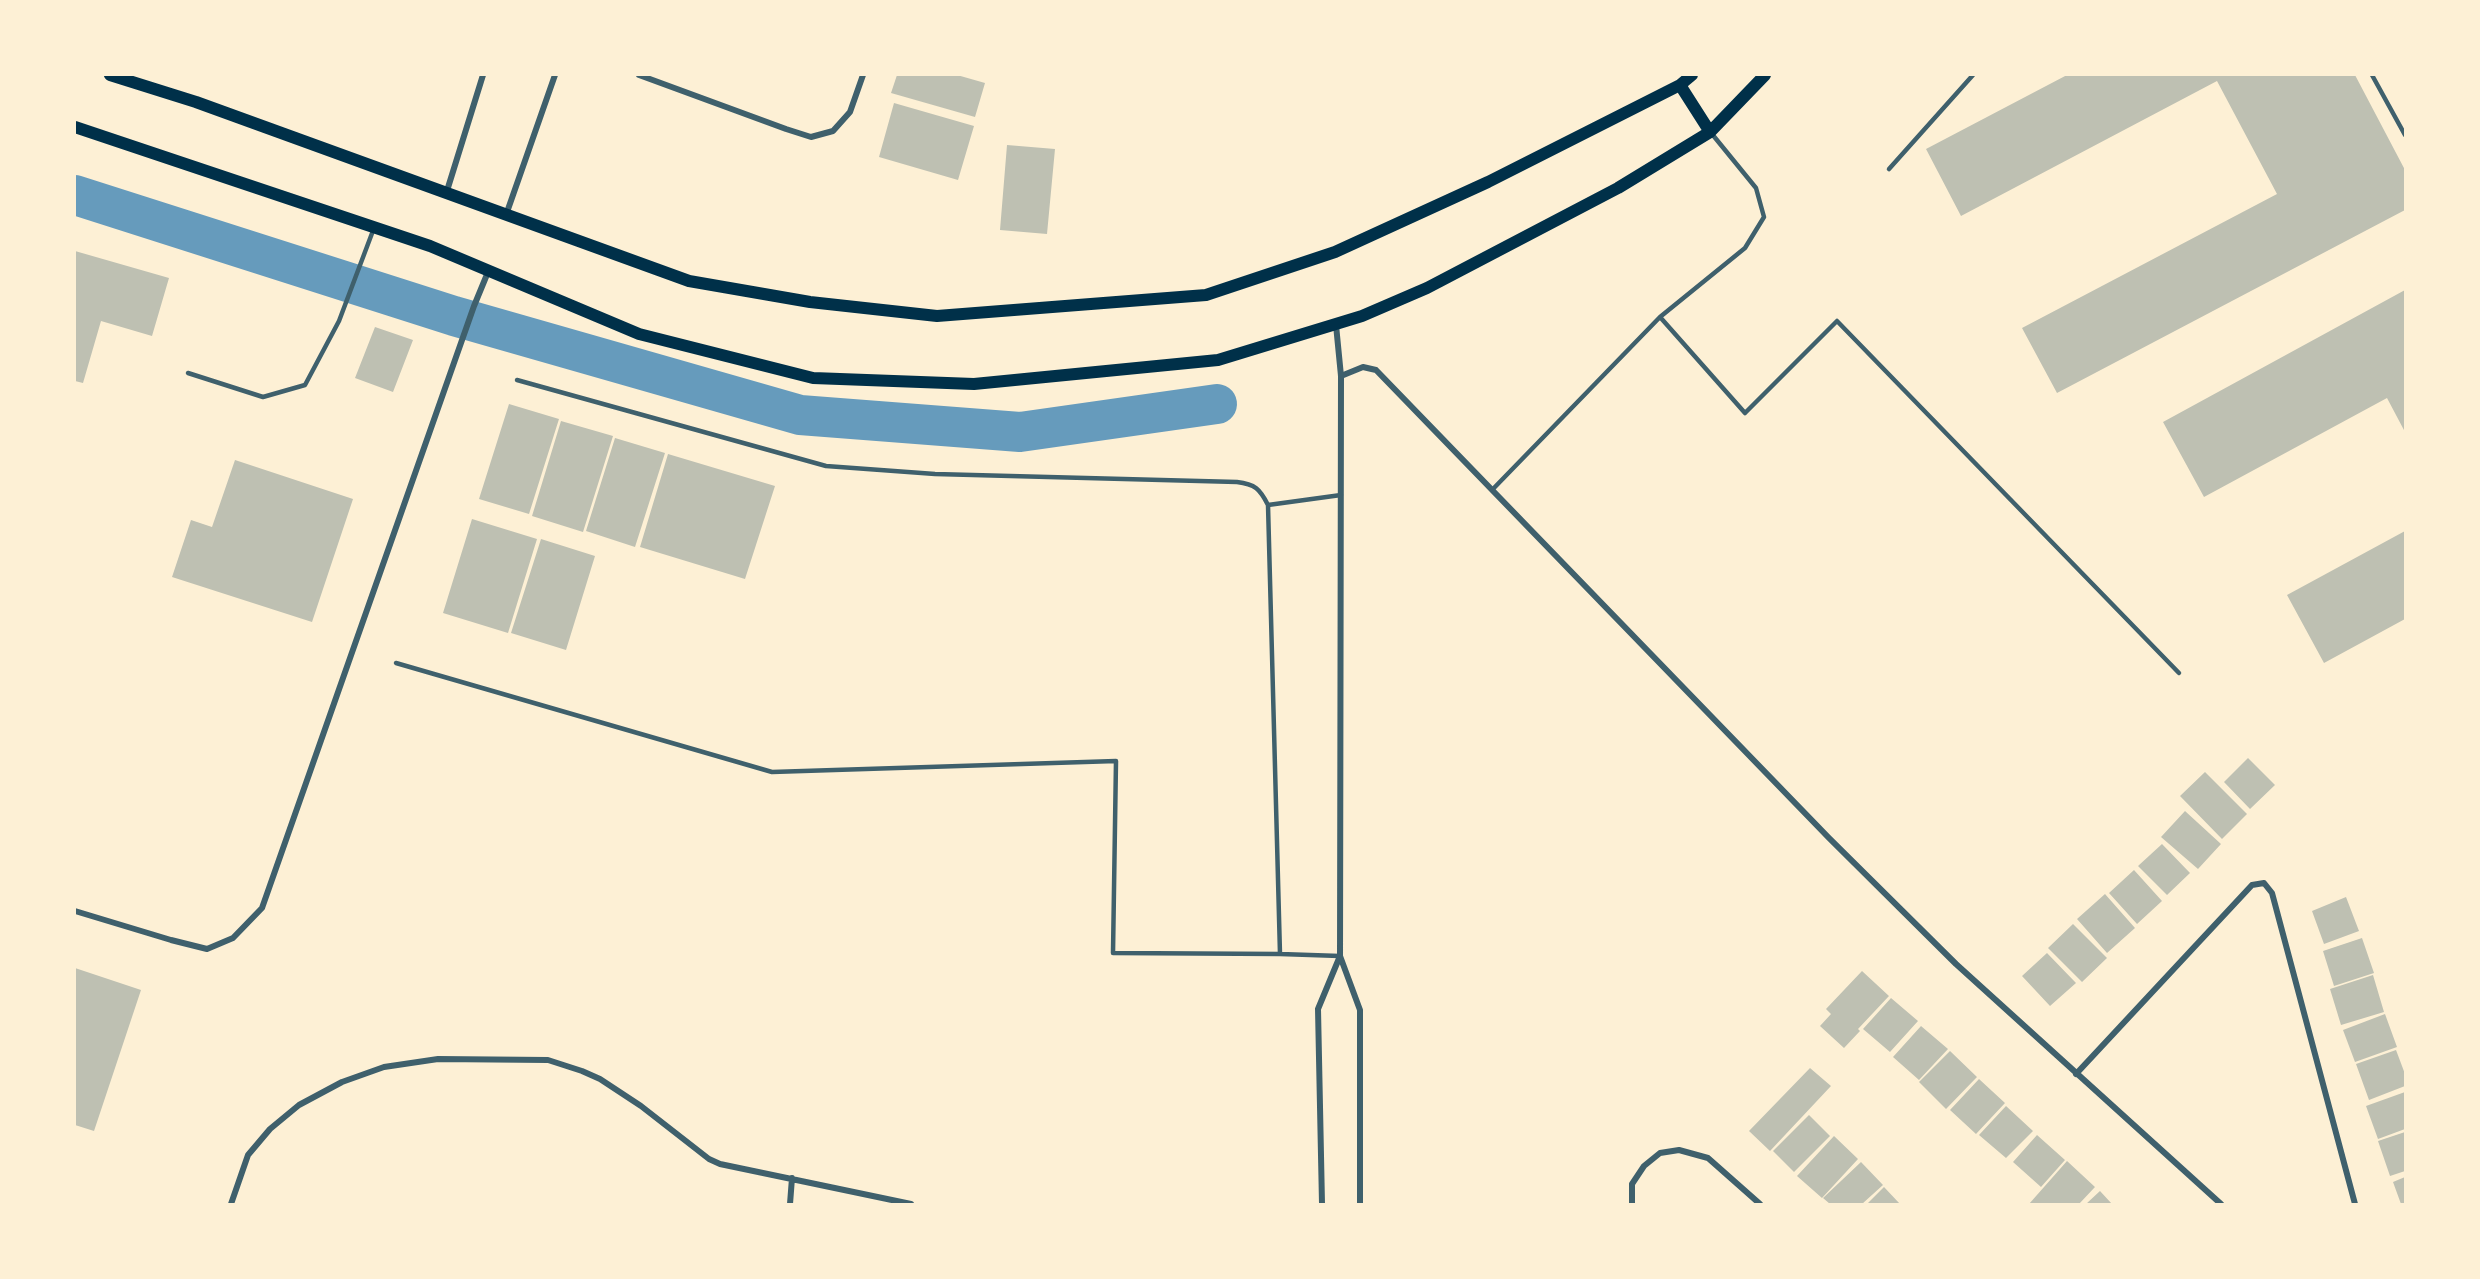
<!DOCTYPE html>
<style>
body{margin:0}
#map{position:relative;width:2480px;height:1279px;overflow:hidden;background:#fdf0d5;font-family:Ubuntu,sans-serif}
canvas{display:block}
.frame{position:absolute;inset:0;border:76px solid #fdf0d5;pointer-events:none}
</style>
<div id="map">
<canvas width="2480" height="1279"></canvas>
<div class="frame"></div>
</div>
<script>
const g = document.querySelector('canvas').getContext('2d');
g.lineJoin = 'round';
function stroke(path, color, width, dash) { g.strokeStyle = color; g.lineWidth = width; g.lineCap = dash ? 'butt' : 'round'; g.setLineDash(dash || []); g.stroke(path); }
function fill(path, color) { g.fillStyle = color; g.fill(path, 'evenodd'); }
const canal = new Path2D(`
 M75,195l379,121 346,99 220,17 197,-28`);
const building = new Path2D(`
 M897,75h60l28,8 -10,34 -84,-24z
 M2067,75h288l50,95v40l-348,183 -35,-65 255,-134 -60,-113 -256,135 -35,-67z
 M894,103l80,23 -16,54 -79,-23z
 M1007,145l48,4 -8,85 -47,-4z
 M75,251l94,27 -17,58 -51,-15 -18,62 -8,-2z
 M2405,290v142l-18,-34 -183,99 -41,-75z
 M375,327l38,13 -20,52 -38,-14z
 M509,404l50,15 -30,95 -50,-15z
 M561,421l52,15 -30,96 -51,-16z
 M615,438l50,15 -30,94 -49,-16z
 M668,454l107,32 -30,93 -105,-32z
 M235,460l118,39 -41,123 -140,-45 19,-57 21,7z
 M472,519l65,20 -29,94 -65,-20z
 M2405,531v88l-81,44 -37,-68z
 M541,539l54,17 -29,94 -55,-17z
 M2248,758l27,27 -25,24 -26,-27z
 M2205,772l42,42 -25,25 -42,-43z
 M2185,811l36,33 -23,25 -37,-32z
 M2162,844l28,29 -23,22 -29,-29z
 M2134,870l28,31 -25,23 -28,-31z
 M2105,894l30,34 -28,25 -30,-34z
 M2346,897l13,34 -35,13 -12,-33z
 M2073,924l34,34 -25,24 -34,-34z
 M2362,938l12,35 -40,13 -11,-35z
 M2047,953l29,30 -26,23 -28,-30z
 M75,968l66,22 -47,141 -19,-6z
 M1862,971l27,25 -31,33 2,2 -16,17 -24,-22 11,-12 -5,-5z
 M2373,975l11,37 -43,13 -11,-36z
 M1891,998l27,23 -28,31 -27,-23z
 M2385,1014l12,33 -42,15 -12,-32z
 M1921,1026l27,23 -29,31 -26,-23z
 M2396,1050l9,24v12l-36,14 -13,-36z
 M1950,1051l27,26 -31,32 -27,-27z
 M1810,1068l21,18 -61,65 -21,-20z
 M1979,1079l26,24 -29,31 -26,-24z
 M2405,1092v37l-27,10 -12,-33z
 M2006,1106l27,25 -27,27 -27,-23z
 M1809,1115l21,21 -36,36 -21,-21z
 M2405,1132v39l-15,5 -12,-35z
 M2037,1135l28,25 -24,27 -28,-25z
 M1834,1136l24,23 -36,39 -25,-22z
 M2067,1161l28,26 -16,17h-50z
 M1861,1162l22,23 -21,19h-32l-7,-6z
 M2405,1177v27h-4l-8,-22z
 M1884,1187l16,17h-33z
 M2100,1191l12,13h-26z`);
const service = new Path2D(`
 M2372,75l33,60
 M1889,169l84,-94
 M1660,317l85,96 92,-92 342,352
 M188,373l75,24 42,-12 34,-64 35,-93
 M517,380l309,86 109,8 302,8c18,2 23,7 31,23l12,449 60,2
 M1492,490l168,-173 85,-69 19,-31 -8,-29 -44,-54
 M1268,505l73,-10
 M396,663l376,109 344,-11 -3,192 167,1`);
const minor = new Path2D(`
 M639,75l147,54 25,8 22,-6 17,-19 13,-37
 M446,194l37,-119
 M506,215l49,-140
 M1336,325l5,51 -1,580 20,54v194
 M1341,376l22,-9 13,3 453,468 127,126 265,240
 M75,911l96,29 36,9 26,-11 29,-30 212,-602 14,-34
 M2076,1074l176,-189 12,-2 8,10 83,311
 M231,1204l17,-49 22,-26 29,-24 43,-23 42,-15 54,-8 110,1 34,11 18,8 41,27 68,53 11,5 191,40
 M790,1204l2,-26
 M1322,1204l-4,-195 22,-53
 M1632,1204v-20l12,-18 16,-13 19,-3 29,8 52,46`);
const secondary = new Path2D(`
 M110,75l86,27 493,179 121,21 127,14 269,-21 129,-43 153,-70 192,-97 12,-10
 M1680,85l30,47
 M75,127l355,119 209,88 174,44 161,6 244,-24 144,-44 65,-28 191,-100 92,-56 55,-57`);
stroke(canal, '#669bbc', 40);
fill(building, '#bec0b2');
stroke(service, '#3f606c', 4.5);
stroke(minor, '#3f606c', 6);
stroke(secondary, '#003049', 12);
</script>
